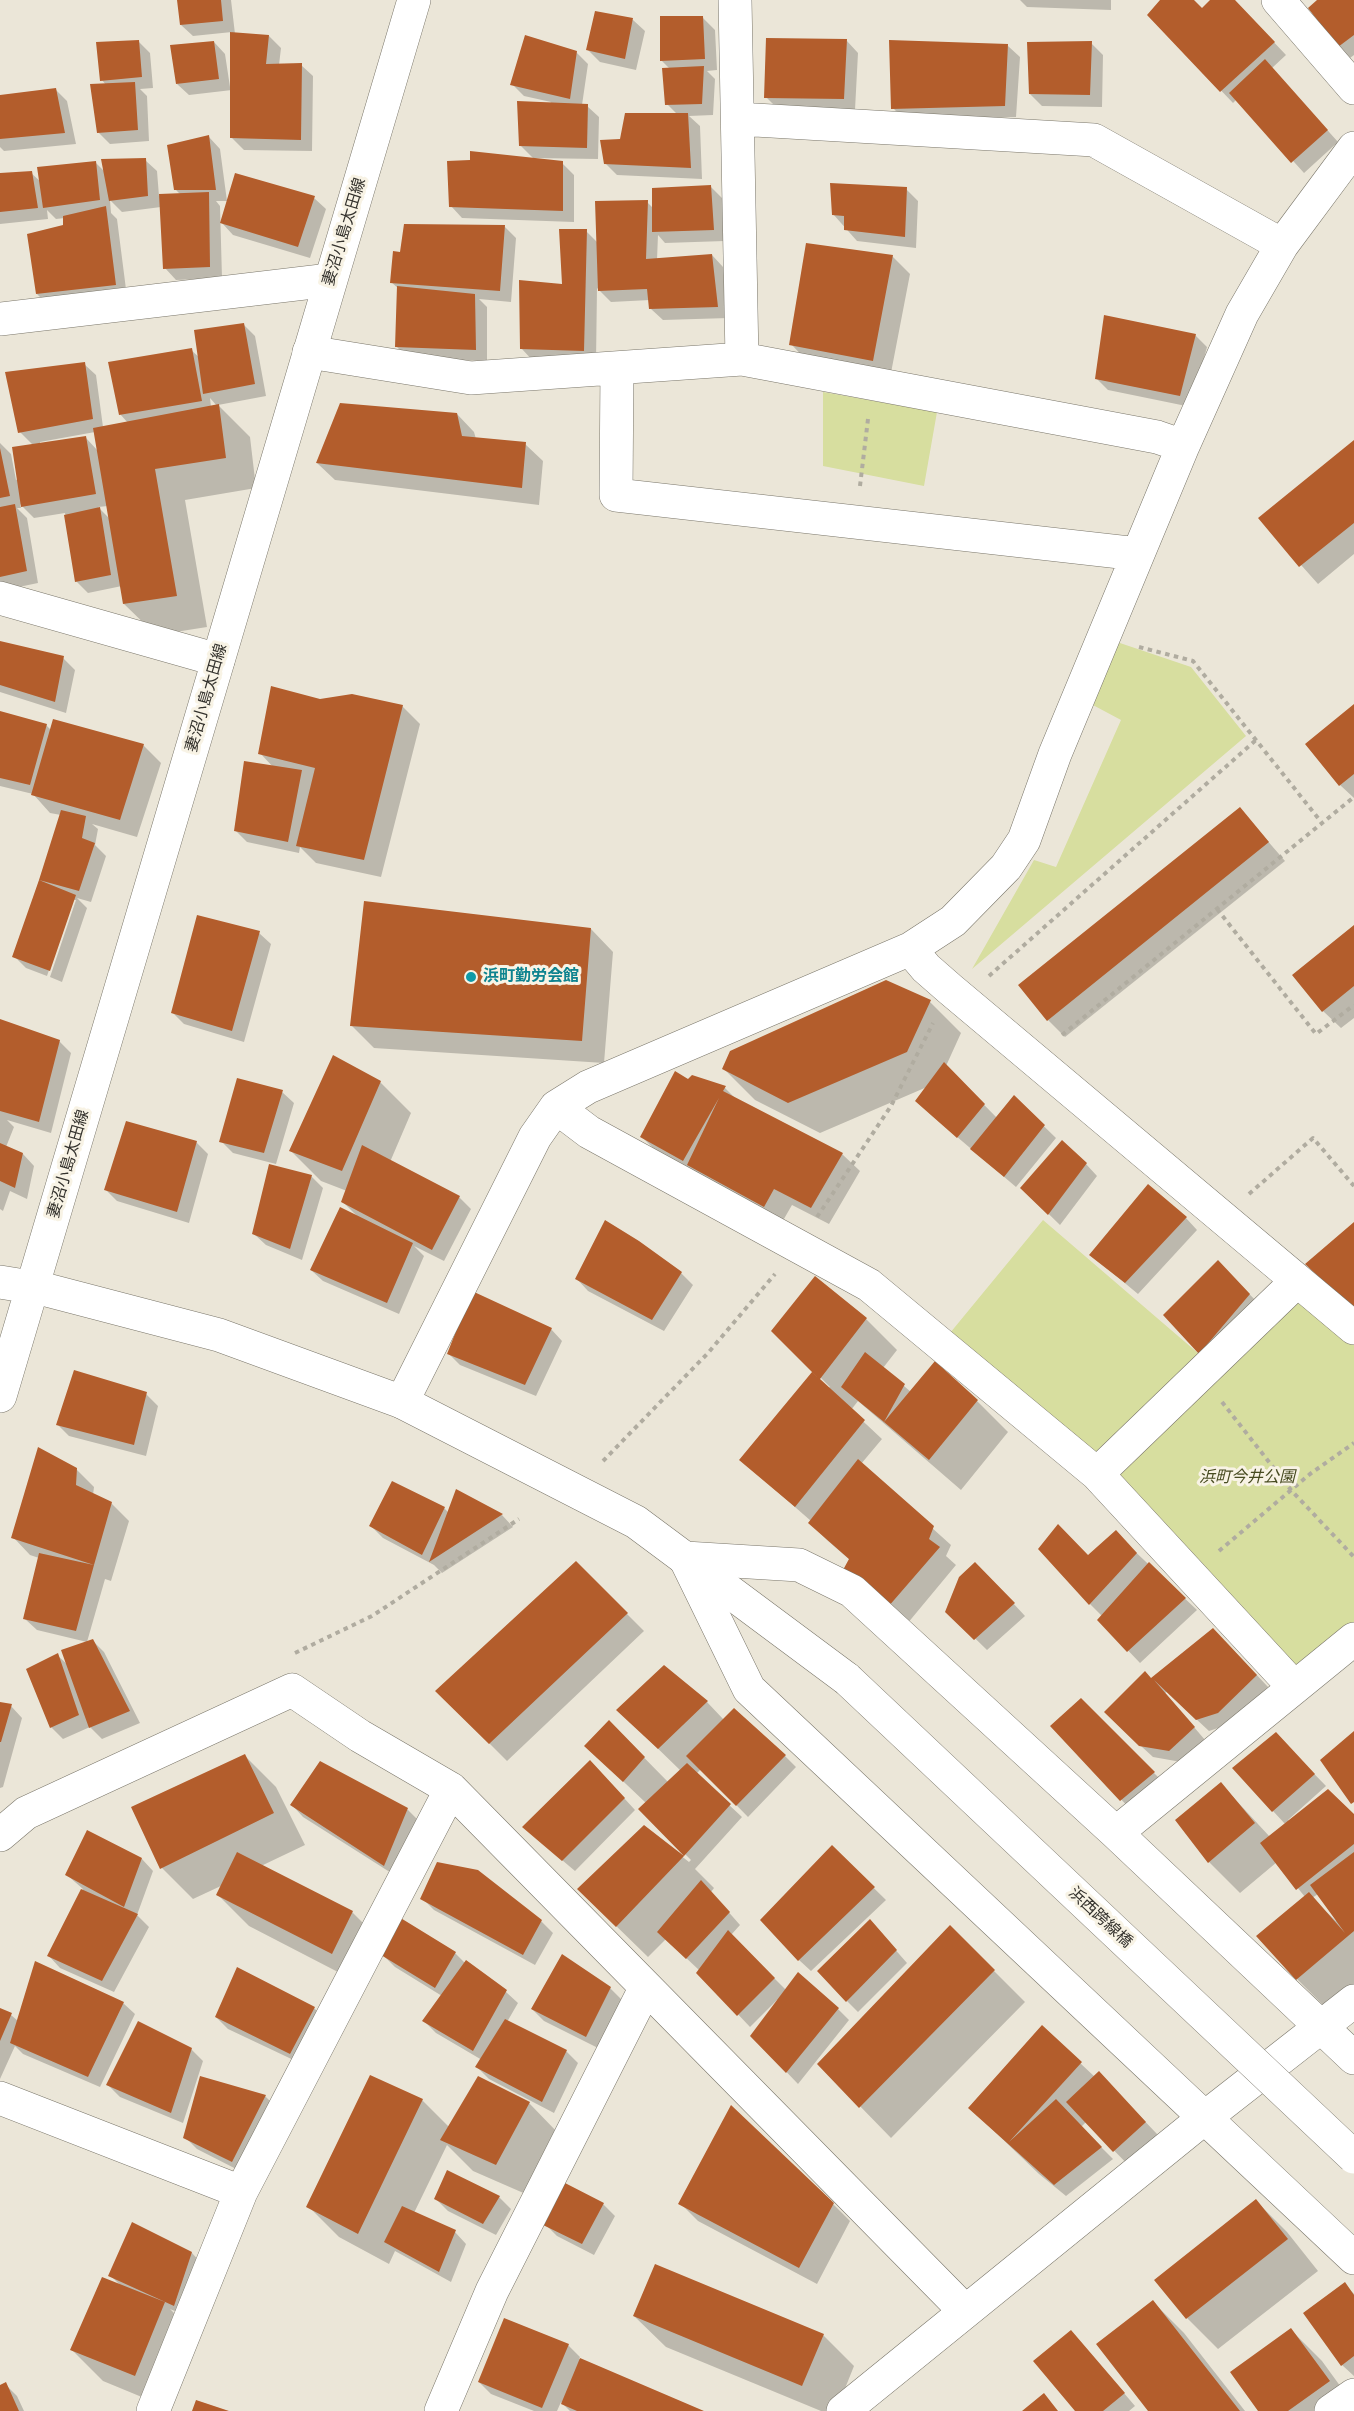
<!DOCTYPE html>
<meta charset="utf-8">
<style>
body{margin:0}
canvas{display:block;background:#ebe6d8}
</style>
<canvas width="1354" height="2411"></canvas>
<script>
const g = document.querySelector('canvas').getContext('2d');
g.lineJoin = 'round';
function fill(path, color) { g.fillStyle = color; g.fill(path, 'evenodd'); }
function stroke(path, color, width, dash) { g.strokeStyle = color; g.lineWidth = width; g.lineCap = dash ? 'butt' : 'round'; g.setLineDash(dash || []); g.stroke(path); }
function drawText(font, color, halo, rows, align = 'center') {
  g.font = font + ' "Source Serif 4","Noto Sans JP",serif'; g.lineWidth = 6; g.setLineDash([]); g.textBaseline = 'middle'; g.strokeStyle = halo; g.fillStyle = color; for (const [text, x, y, turn = 0] of rows) {
    g.save(); g.translate(x, y); g.rotate((+turn || 0) * Math.PI / 180); g.textAlign = isNaN(turn) ? turn : align; if (halo) g.strokeText(text, 0, 0); g.fillText(text, 0, 0); g.restore();
  }
}
const green = new Path2D(`
 M823,392l114,20 -13,74 -101,-20z
 M1117,642l74,25 55,69 -274,233 62,-109 22,7 65,-147 -30,-16z
 M1043,1220l156,134 -100,102 -149,-123z
 M1297,1281l57,47v311l-60,48 -197,-213z`);
const shadow = new Path2D(`
 M179,0h52l4,34 34,2 12,12 -2,17h22l12,11 -1,75 -68,-1 -12,-12v-48l-43,5 -12,-11 37,-42 11,12 5,33h2v-55l-39,4 -12,-11z
 M1020,0h91v10l-84,-3z
 M1162,0h31l9,10 10,-10h22l52,55 -14,13 66,74 -34,31 -67,-74 -4,4 -84,-88z
 M1320,0h34v55l-4,3 -11,-12z
 M597,12l36,8 12,11 -9,39 -36,-8 -12,-12z
 M703,18l12,12 2,40 -10,1 8,8 -2,36 -24,1 11,10 2,53 -85,-4 -12,-12 17,-23 55,-26 -10,-10 3,-35 -9,-9z
 M138,41l12,12 3,35 -13,1 7,7 2,45 -39,3 -12,-12 8,-47 -4,-5z
 M847,41l11,12 -3,57 -77,-1 -12,-12z
 M1091,43l12,12 -1,52 -60,-1 -12,-12z
 M1008,46l12,11 -4,60 -111,3 -12,-12z
 M576,52l12,12 -6,41 5,1 12,11 -1,42 -65,-1 -13,-13 31,-43 -27,-6 -12,-12z
 M56,90l11,11 9,43 -72,7 -4,-4v-50z
 M209,137l11,12 7,52h-11l4,5 2,72 -46,2 -11,-12 -4,-61 -39,5 -12,-12 1,13 6,6 10,78 -78,9 -12,-12 27,-68 1,-8 -9,1 -9,-9 1,9 -48,5v-50l31,-1 10,9 54,-20 10,10 40,-12 12,11 2,25 22,-1 -5,-5z
 M562,163l12,12v47l-112,-4 -11,-12z
 M710,186l12,12 3,43 -60,2 -7,-8 -1,25 55,-5 11,12 6,51 -66,2 -12,-11 -1,-9 -39,2 -14,-14 -1,74 -63,-1 -11,-12 42,-63 22,-55 12,12 49,-41 7,7z
 M906,189l12,12 -2,47 -59,-7 -24,-27z
 M314,198l12,11 -16,49 -77,-23 -11,-12z
 M504,226l12,12 -5,64 -32,-3 8,8v54l-79,-3 -12,-12 3,-57 -8,-7 10,-28z
 M892,256l18,18 -20,104 -82,-16 -17,-18z
 M243,324l12,12 11,60 -48,9 32,32 6,51 -71,12 22,127 -51,8 -32,-31 -2,-18 -34,7 -12,-12 -11,-68 -31,5 -14,-14 1,4h-4l10,10 11,65 -29,6 -9,-4v-142l11,11 5,26 2,-1 16,-33 -14,-14 64,-68 12,11 7,52 25,-4 -8,-9 71,-64 9,8zM210,398l7,8 -6,1zM95,432l3,19 -12,-13 -46,7v-3zM108,506l2,13 -12,-12z
 M1195,335l12,12 -16,60 -83,-17 -12,-12z
 M457,414l17,18 2,7 49,5 18,17 -4,44 -204,-25 -18,-17z
 M1354,441v113l-36,30 -58,-65z
 M0,643l63,15 12,12 -9,43 -66,-21z
 M320,701l82,5 18,18 -39,153 -65,-14 -16,-16 -1,6 -52,-11 -12,-12 38,-63 -13,-14z
 M1354,706v92l-14,-13z
 M0,713l46,12 6,6 91,14 18,18 -24,74 -45,-13 6,5 -3,16 11,11 -15,46 -14,-4 10,10 -25,74 -12,-5 26,-77h-3l-26,76 -21,-8 -12,-12 47,-141 -11,-2 -17,-19 -33,-8z
 M1240,809l45,52 -220,176 -17,-17z
 M1354,927v91l-13,10 -18,-17z
 M591,929l22,23 -9,111 -230,-15 -23,-23z
 M259,933l12,11 -27,98 -60,-18 -12,-12z
 M930,1002l31,31 -15,33 51,52 17,-21 42,41 -40,49 -87,-74 -2,-26 -107,46 -65,-33 -31,-31z
 M0,1021l59,20 12,12 -20,80 -44,-13 7,7 -8,20 17,7 11,12 -7,33 -17,-8 -7,20 -3,-2z
 M693,1076l32,12 11,11 106,55 18,17 -31,53 -37,-19 -11,19 -108,-56 -31,-31z
 M380,1082l31,31 -21,49 69,35 12,12 -27,52 -30,-15 10,10 -25,58 -76,-33 -12,-11 47,-53 -15,-15 4,-11 -26,-10 -31,-31z
 M282,1092l12,11 -18,61 -43,-11 -12,-12z
 M196,1142l12,12 -19,69 -72,-22 -12,-12z
 M1086,1164l11,12 -37,49 -38,-37z
 M311,1176l12,12 -21,72 -36,-15 -12,-11z
 M1186,1218l11,12 -59,64 -47,-39z
 M1218,1262l43,44 -49,58 -47,-49z
 M681,1273l12,12 -29,46 -76,-40 -11,-12z
 M866,1319l31,31 -14,18 28,24 66,9 31,31 -47,58 -103,-89 -7,9 31,29 -21,25 90,81 -5,11 10,9 -49,59 -57,-64 -23,-20 -17,-17 1,-2 -70,-61 89,-73 -57,-57z
 M551,1329l11,12 -26,55 -76,-31 -12,-12z
 M146,1394l12,12 -12,50 -77,-20 -12,-12z
 M76,1469l18,18 -1,8 18,8 18,18 -18,60 -6,-2 -18,63 -50,-12 -12,-11 14,-61 -9,-3 -17,-18z
 M457,1491l45,24 11,12 -71,46 -8,-8 -51,-27 -12,-12 73,-18 5,5z
 M1127,1544l70,66 -57,53 -41,-43 3,-4 -12,-12 -2,-48z
 M576,1563l68,68 -137,130 -70,-70z
 M987,1575l38,41 -38,34 -40,-39z
 M93,1641l11,11 36,71 -38,16 -12,-12 -27,12 -12,-12 6,-72 11,10z
 M1225,1641l43,46 -38,37 -21,7 -42,-39 -2,1 40,47 -24,22 -28,-5 -36,-33 34,-45z
 M1081,1700l84,84 -32,28 -81,-86z
 M707,1702l17,18 61,36 11,11 -48,50 -47,-48 -5,5 46,43 -47,52 19,19 -3,4 29,33 -9,10 55,55 52,19 11,11 -51,64 -46,-48 26,-35 -1,-1 -27,27 -52,-55 2,-1 -34,-32 -18,18 -38,-37 34,-93 45,35 2,-2 -51,-51 6,-6 -60,-57 23,-24 60,61 12,-12 -63,-61z
 M0,1703l11,3 11,12 -19,69 -3,1z
 M1287,1746l39,40 -38,34 2,2 64,-6v172l-26,22 -31,-31 8,-82 -28,-35 -37,31 -31,-31 -32,-42 44,-36 49,53 16,-12 -52,-56zM1318,1894l19,26 -1,1 -24,-23z
 M245,1756l31,31 29,58 -44,21 91,46 31,31 -20,42 -114,-59 -31,-31 5,-10 -30,14 -31,-31z
 M320,1763l88,47 11,11 -23,55 -93,-59 -11,-12z
 M602,1774l33,36 -60,61 -39,-33z
 M832,1847l54,53 -75,71 -12,-11z
 M142,1859l11,12 -16,44 12,12 -35,65 -54,-24 -11,-12 34,-67 -16,-14z
 M477,1871l64,50 12,12 -18,32 -101,-55 -12,-12z
 M870,1921l37,42 -49,49 -11,-11z
 M950,1927l75,75 -134,136 -72,-74z
 M455,1953l10,10 41,29 12,11 -11,19 59,29 12,12 -24,50 -65,-34 -12,-12 5,-7 -46,-27 -12,-12 18,-25 -47,-29 -12,-12z
 M562,1956l48,32 12,12 -24,48 -54,-27 -12,-12z
 M123,2003l12,11 -35,73 -77,-33 -8,-8 -15,33v-69l11,5 7,6z
 M314,2008l12,12 -24,44 -74,-35 -12,-12z
 M191,2049l12,12 -20,62 -63,-26 -12,-12z
 M1080,2063l15,14 4,-4 77,81 -31,28 -59,-60 -5,5 32,32 -47,37 -27,-22 -69,-66z
 M479,2078l50,25 31,32 -32,60 -55,-24 -26,-26 -33,68 41,19 11,12 -15,38 -56,-31 -6,13 -50,-27 -31,-31 114,-106 27,27z
 M265,2096l12,12 -33,65 -47,-24 -12,-12z
 M499,2197l12,12 -15,26 -48,-24 -12,-12z
 M1256,2201l31,31 31,39 -100,78 -31,-31z
 M680,2203l153,1 17,17 -33,63 -119,-63z
 M603,2204l12,12 -21,39 -37,-19 -12,-12z
 M192,2253l11,12 -17,51 -16,-7 25,25 -29,73 -63,-26 -31,-31 49,-64 -11,-11z
 M1345,2284l9,10v82l-12,-11z
 M1153,2302l31,31 61,78h-95z
 M634,2316l189,19 31,31 -18,45h-15l-155,-64z
 M1291,2330l31,31 32,44v6h-94z
 M1082,2344l53,62 -6,5h-52z
 M568,2345l12,12 -1,2 122,52h-131l-9,-9 -4,9h-23l-43,-17 -12,-12z
 M5,2384l12,12 7,15h-24v-24z`);
const building = new Path2D(`
 M177,0h44l2,21 -43,4z
 M1160,0h34l8,8 8,-8h25l40,42 -55,50 -73,-77z
 M1317,0h37v35l-16,12 -30,-39z
 M595,11l38,7 -8,41 -39,-9z
 M660,16h43l2,43 -45,2z
 M230,32l39,3 -3,29 36,-1 -1,77 -71,-2z
 M525,35l52,16 -7,48 -60,-14z
 M766,38l81,1 -3,60 -80,-1z
 M139,40l3,37 -42,4 -4,-39z
 M889,40l119,4 -3,62 -114,3z
 M214,41l5,38 -43,5 -6,-39z
 M1092,41l-2,54 -61,-1 -2,-52z
 M1265,59l63,71 -37,33 -62,-70z
 M704,66l-2,38 -37,1 -3,-37z
 M135,82l3,48 -41,3 -7,-49z
 M56,88l9,45 -65,6v-44z
 M517,101l71,3 -1,44 -68,-2z
 M625,113h63l3,55 -87,-4 -4,-24 20,-1z
 M209,135l7,55h-42l-7,-45z
 M470,151l93,10v50l-114,-4 -2,-46 23,-1z
 M146,158l2,38 -39,5 -8,-42z
 M96,161l4,39 -57,8 -6,-41z
 M32,171l6,37 -38,4v-39z
 M235,173l80,23 -17,51 -78,-24z
 M830,183l77,4 -2,50 -61,-7v-14l-12,-1z
 M711,185l3,45 -62,2v-44z
 M209,192l1,75 -47,2 -4,-75z
 M648,200l-2,59 66,-5 6,53 -69,2 -2,-20 -49,2 -3,-90z
 M106,206l10,79 -80,9 -9,-60 36,-9v-9z
 M404,224l101,1 -5,66 -110,-8 3,-32 7,1z
 M559,229h28l-3,122 -64,-2 -1,-69 43,4z
 M806,243l87,12 -20,106 -84,-16z
 M397,286l78,8 1,56 -81,-3z
 M1104,315l92,19 -16,62 -85,-17z
 M244,323l11,61 -52,10 -9,-64z
 M192,348l10,53 -83,14 -11,-53z
 M85,362l8,57 -75,14 -13,-61z
 M340,403l117,10 5,23 64,6 -4,46 -206,-25z
 M219,404l7,54 -71,11 22,127 -54,8 -30,-176z
 M86,436l10,58 -75,13 -9,-60z
 M1354,440v83l-55,44 -41,-49z
 M0,448l10,48 -10,2z
 M15,504l12,67 -27,6v-70z
 M100,507l11,68 -36,7 -11,-67z
 M0,641l64,15 -9,46 -55,-17z
 M271,686l49,13 32,-5 51,11 -39,155 -68,-14 19,-78 -57,-14z
 M1354,704v70l-15,12 -34,-42z
 M0,711l47,13 -17,61 -30,-7z
 M53,719l91,25 -24,76 -89,-25z
 M244,761l58,9 -14,72 -54,-11z
 M1240,807l29,35 -222,179 -29,-36z
 M61,810l25,6 -4,22 13,5 -16,48 -40,-11z
 M39,880l37,15 -26,76 -38,-14z
 M364,901l227,27 -9,113 -232,-15z
 M197,915l63,16 -28,100 -61,-18z
 M1354,925v61l-32,26 -30,-37z
 M886,980l45,20 -24,52 -119,51 -66,-34 8,-18z
 M0,1019l60,21 -21,82 -39,-11z
 M333,1055l48,26 -39,90 -53,-20z
 M944,1062l41,42 -28,34 -42,-37z
 M675,1071l13,8 4,-4 34,11 -3,5 120,62 -32,55 -37,-19 -10,18 -77,-42 32,-67 -36,63 -43,-24z
 M237,1078l46,12 -19,63 -45,-11z
 M1014,1095l31,30 -41,52 -34,-28z
 M126,1121l71,20 -20,71 -73,-22z
 M1062,1140l25,23 -39,52 -28,-27z
 M0,1143l23,10 -8,35 -15,-7z
 M362,1145l98,51 -28,54 -91,-48z
 M269,1164l43,11 -22,74 -38,-15z
 M1148,1184l39,33 -62,66 -36,-28z
 M340,1207l73,36 -26,60 -77,-33z
 M605,1220l34,21 43,31 -30,48 -77,-41z
 M1354,1222v88l-49,-46z
 M1218,1260l32,34 -51,60 -36,-39z
 M815,1276l52,42 -47,61 45,41 -70,87 -56,-47 73,-88 5,5 -46,-46z
 M472,1291l80,37 -27,57 -78,-31z
 M865,1352l40,32 -21,38 -43,-35z
 M935,1361l43,39 -49,60 -45,-38z
 M74,1370l73,22 -13,53 -78,-20z
 M38,1447l39,21 -1,17 36,17 -18,63 -83,-27z
 M858,1459l76,67 -5,13 11,8 -52,60 -45,-37 6,-11 -41,-36z
 M392,1481l53,26 -23,48 -53,-29z
 M456,1489l47,25 -74,48z
 M1058,1524l30,31 28,-25 21,23 -48,52 -51,-56z
 M39,1553l55,12 -18,66 -53,-12z
 M576,1561l52,52 -139,131 -54,-53z
 M975,1562l40,41 -41,37 -29,-28 14,-35z
 M1149,1562l37,36 -59,54 -30,-32z
 M1213,1628l44,47 -39,38 -22,7 -42,-40 41,47 -26,24 -30,-5 -35,-34 41,-41 6,7z
 M93,1639l37,72 -41,17 -28,-78z
 M58,1653l21,62 -29,13 -24,-59z
 M664,1665l44,36 -50,48 -42,-39z
 M1081,1698l74,74 -35,29 -70,-75z
 M0,1702l12,2 -11,38h-1z
 M734,1708l52,47 -50,51 -50,-50z
 M609,1720l36,37 -22,25 -39,-36z
 M1354,1731v71l-3,2 -31,-44z
 M1276,1732l39,42 -43,38 -40,-44z
 M245,1754l29,59 -114,56 -29,-62z
 M590,1760l35,38 -63,63 -40,-34z
 M320,1761l88,47 -24,58 -94,-61z
 M687,1763l44,41 -47,52 -46,-47z
 M1221,1782l34,41 -47,40 -33,-43z
 M1328,1789l26,25v30l-58,46 -36,-47z
 M644,1825l40,31 -68,71 -39,-38z
 M87,1830l55,28 -18,49 -59,-32z
 M832,1845l43,42 -77,74 -38,-41z
 M237,1852l116,59 -21,43 -116,-59z
 M1354,1852v79l-58,49 -40,-44 53,-44 36,41 -35,-48z
 M437,1862l41,8 64,50 -19,35 -103,-56z
 M701,1880l29,32 -44,47 -29,-27z
 M81,1889l57,25 -36,67 -55,-25z
 M399,1917l57,35 -21,36 -54,-33z
 M870,1919l27,31 -51,52 -29,-31z
 M950,1925l45,45 -136,138 -42,-44z
 M728,1930l47,48 -38,38 -41,-43z
 M562,1954l49,33 -25,50 -55,-28z
 M466,1960l41,30 -34,61 -51,-30z
 M35,1961l89,41 -36,75 -78,-34z
 M237,1967l78,40 -25,47 -75,-37z
 M798,1972l41,36 -53,65 -36,-37z
 M0,2008l12,5 -12,28z
 M505,2019l62,31 -25,52 -67,-35z
 M138,2021l54,27 -21,65 -65,-28z
 M1042,2025l40,37 -73,80 47,-43 46,48 -48,38 -86,-77z
 M1099,2071l47,51 -33,30 -47,-50z
 M370,2075l53,24 -65,135 -52,-27z
 M200,2076l66,19 -34,67 -49,-24z
 M478,2076l52,26 -34,63 -56,-25z
 M731,2105l103,98 -35,65 -121,-64z
 M447,2170l53,26 -17,28 -49,-25z
 M565,2183l39,20 -22,41 -39,-19z
 M1256,2199l32,40 -102,80 -32,-39z
 M402,2206l54,24 -17,42 -55,-30z
 M132,2222l60,30 -18,54 -66,-30z
 M655,2264l169,70 -22,52 -169,-70z
 M102,2277l63,25 -30,74 -65,-26z
 M1345,2282l9,13v61l-13,10 -38,-53z
 M1153,2300l87,111h-92l-52,-67z
 M504,2318l65,26 -27,64 -64,-26z
 M1291,2328l39,53 -42,30h-30l-28,-39z
 M1071,2330l54,63 -22,18h-28l-42,-50z
 M580,2358l124,53h-127l-16,-7z
 M6,2382l13,29h-19v-26z
 M1044,2393l14,18h-36z
 M196,2400l33,11h-37z`);
const path = new Path2D(`
 M860,486l8,-67
 M1139,647l54,14 129,162
 M1217,909l99,125 38,-29
 M989,976l267,-236
 M1062,1035l292,-238
 M1249,1194l64,-56 41,48
 M817,1217l74,-111 42,-83
 M1222,1402l69,88 63,67
 M603,1461l105,-108 67,-79
 M1219,1551l91,-77 44,-31
 M295,1653l77,-37 147,-97`);
const street = new Path2D(`
 M735,0l7,359
 M1278,0l76,88
 M738,119l356,21 188,105
 M0,319l330,-39
 M309,352l162,26 271,-19 415,78 26,9
 M617,368l-1,127 522,59
 M0,598l218,62
 M910,949l16,19 24,21 404,339
 M556,1107l33,25 280,153 228,189 197,213
 M402,1402l133,-265 21,-30 32,-20 322,-138 43,-28 53,-54 18,-27 31,-86 128,-308 59,-132 40,-69 72,-97
 M1097,1474l200,-193
 M1116,1833l238,-194
 M0,1835l26,-22 266,-123 68,46 91,53 514,522
 M1354,2058l-238,-225 -264,-242 -53,-26 -114,-7 64,131 605,569
 M0,2098l241,94
 M153,2411l88,-219 210,-403
 M441,2411l51,-120 154,-304
 M843,2411l360,-292 151,-118
 M1331,2411l23,-16`);
const secondary = new Path2D(`
 M0,1282l43,7 176,46 183,67 234,120 211,157
 M0,1396l414,-1396`);
const secondaryBridge = new Path2D(`
 M847,1679l507,478`);
const markers = [
 [471,977,6,"#0f9aa8"]
];
const streetNames = [
 ["妻沼小島太田線",345,232,-73],
 ["妻沼小島太田線",207,698,-74],
 ["妻沼小島太田線",69,1164,-74],
 ["浜西跨線橋",1100,1918,43]
];
const cultureNames = [
 ["浜町勤労会館",483,977]
];
const parkNames = [
 ["浜町今井公園",1247,1478]
];
fill(green, '#d7de9f');
fill(shadow, '#0003');
fill(building, '#b35d2c');
stroke(street, '#7a766a', 34);
stroke(secondary, '#7a766a', 34);
stroke(path, '#b0aca0', 4, [4.5, 4.5]);
stroke(street, '#fff', 33);
stroke(secondary, '#fff', 33);
stroke(secondaryBridge, '#7a766a', 34, []);
stroke(secondaryBridge, '#fff', 33);
for (const [x, y, r, color] of markers) { const dot = new Path2D(); dot.arc(x, y, r, 0, 2 * Math.PI); g.fillStyle = color; g.fill(dot); stroke(dot, '#f8f3e5', 2); }
drawText('16px', '#34322d', '#f8f3e5', streetNames);
drawText('bold 16px', '#0d838f', '#f8f3e5', cultureNames, 'left');
drawText('italic 16px', '#474b20', '#f8f3e5', parkNames);
</script>
